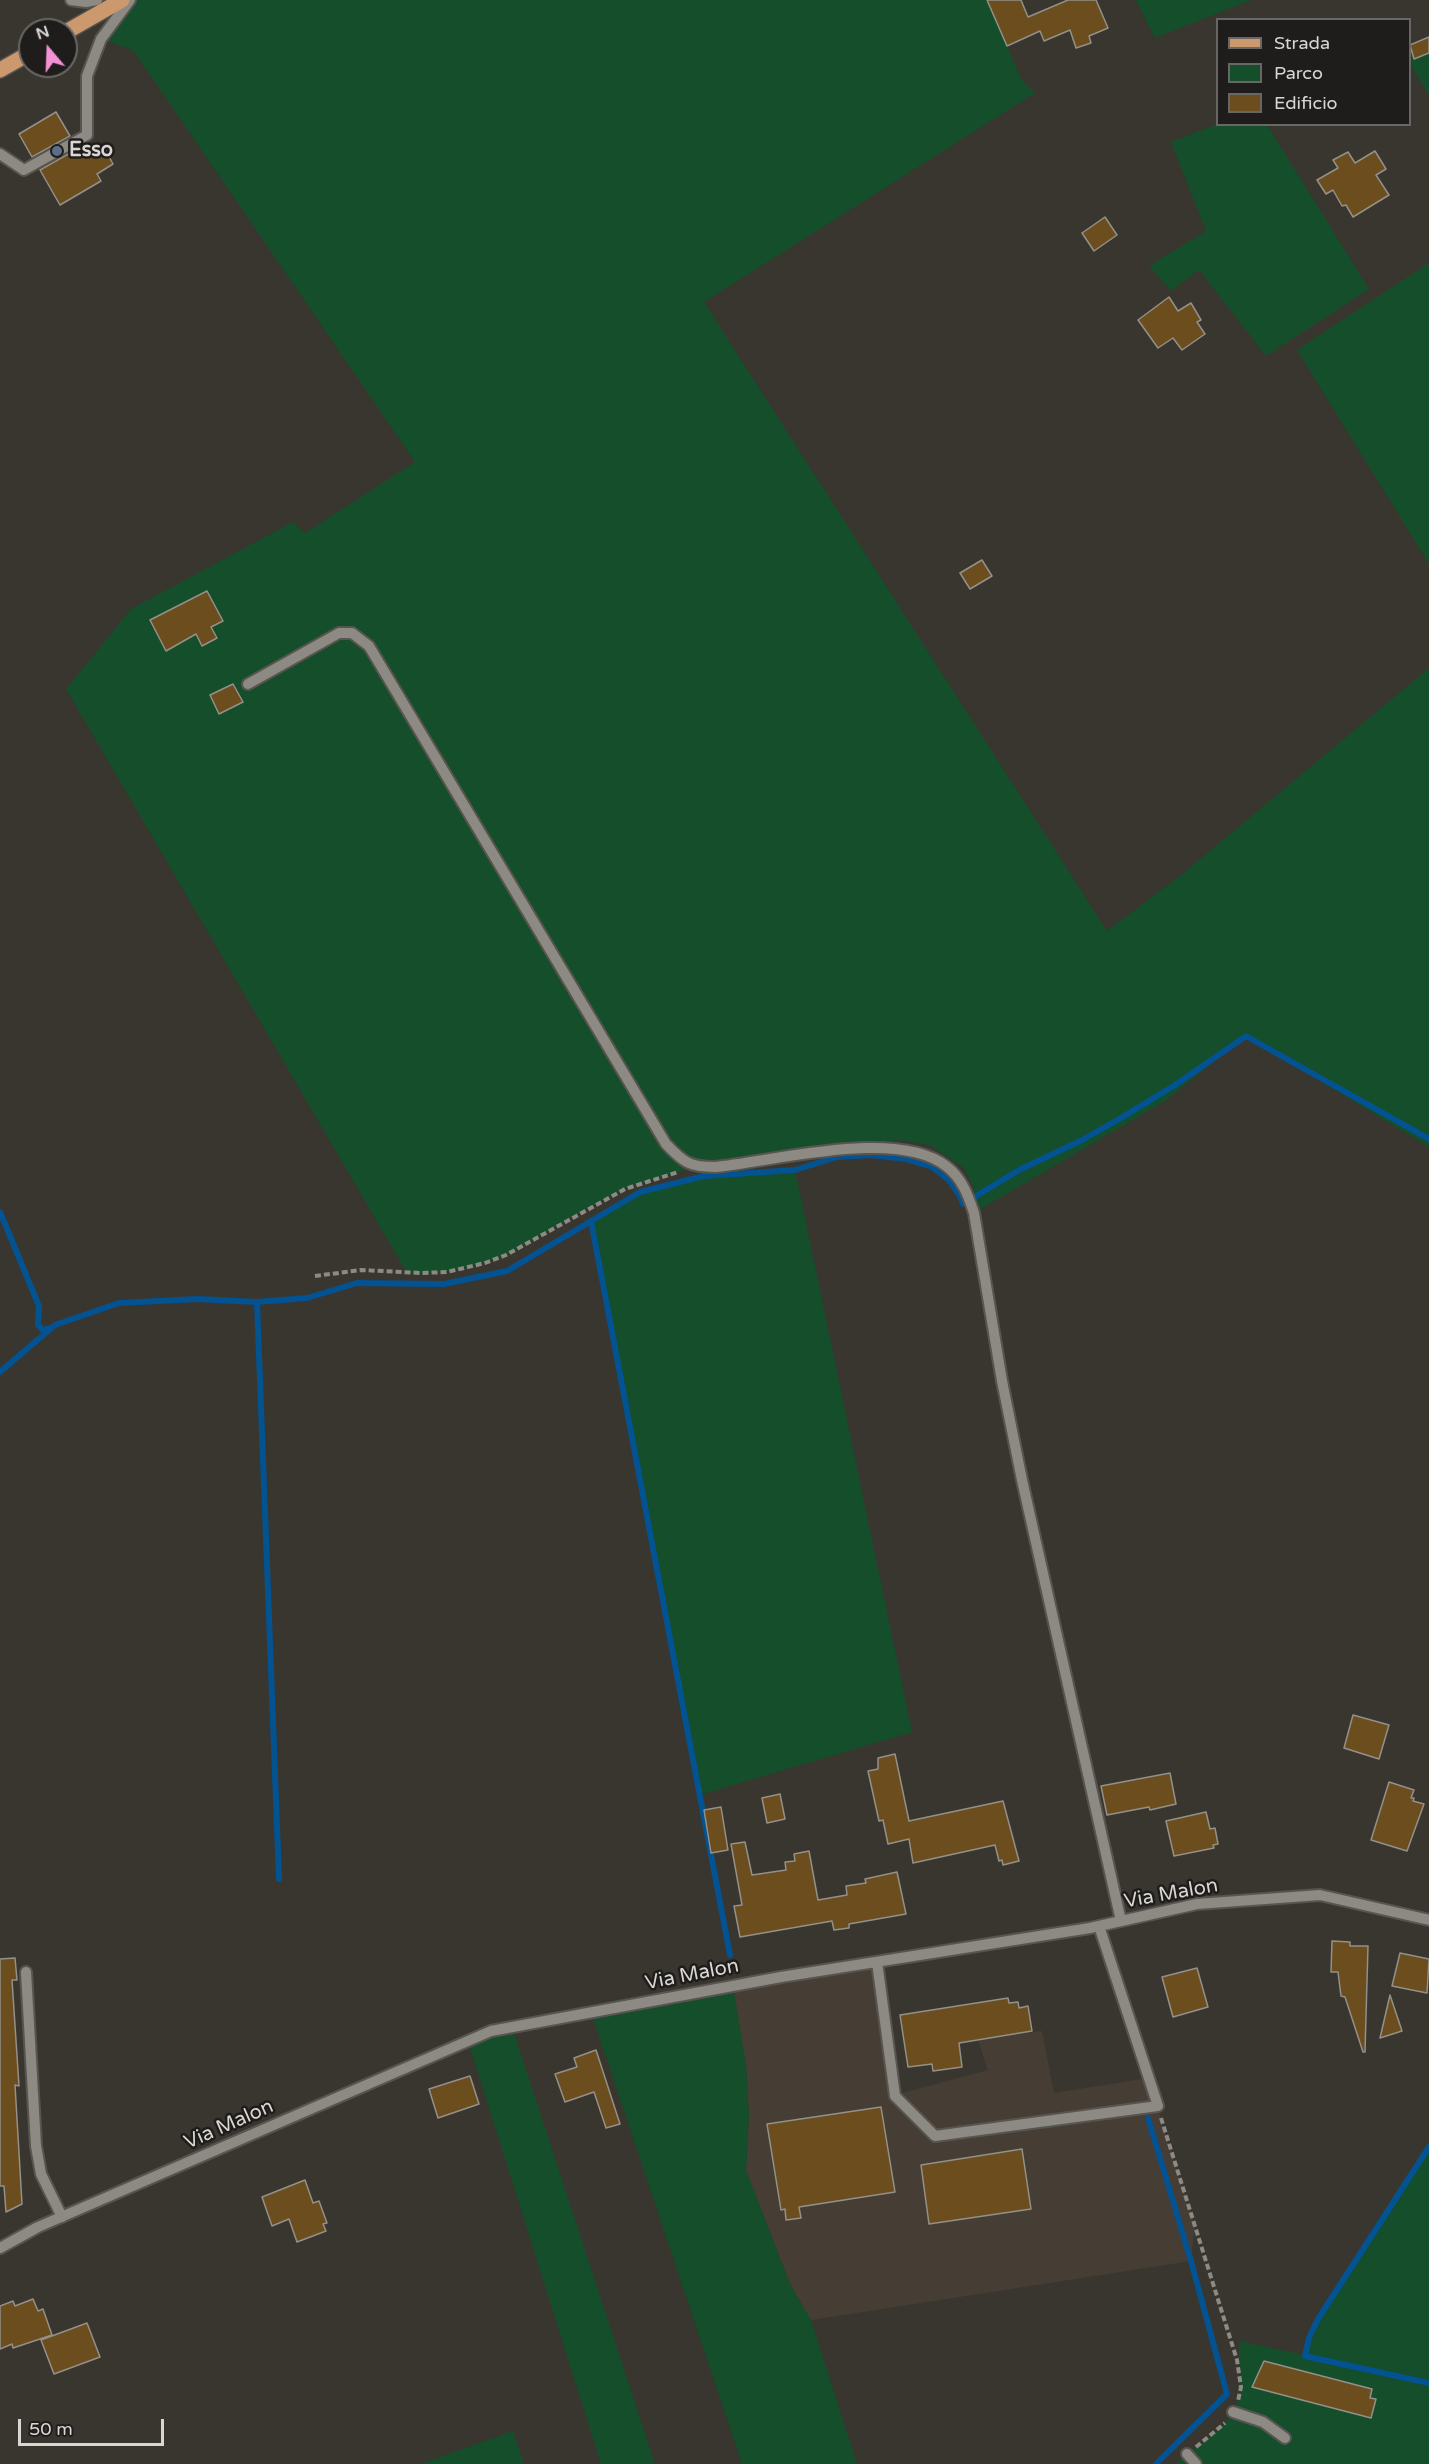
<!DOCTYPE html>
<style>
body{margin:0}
#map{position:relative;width:1429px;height:2464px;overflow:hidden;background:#393630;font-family:"Varela Round",sans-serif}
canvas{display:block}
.legend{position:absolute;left:1216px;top:18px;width:195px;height:108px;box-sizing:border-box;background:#1f1d1b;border:2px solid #696765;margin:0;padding:8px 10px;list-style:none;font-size:18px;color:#d9d6d3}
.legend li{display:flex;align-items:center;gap:12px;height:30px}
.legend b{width:30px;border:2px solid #696765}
.north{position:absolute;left:18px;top:18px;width:60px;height:60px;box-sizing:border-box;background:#1f1d1b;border:2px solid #696765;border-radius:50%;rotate:341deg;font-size:16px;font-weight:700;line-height:24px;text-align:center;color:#d9d6d3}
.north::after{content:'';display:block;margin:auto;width:21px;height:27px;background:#f491d4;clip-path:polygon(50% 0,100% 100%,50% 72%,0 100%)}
.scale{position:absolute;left:18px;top:2419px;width:146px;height:27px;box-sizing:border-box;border:3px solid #d9d6d3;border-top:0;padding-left:8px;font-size:18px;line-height:21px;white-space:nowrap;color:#d9d6d3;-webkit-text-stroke:4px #1f1d1b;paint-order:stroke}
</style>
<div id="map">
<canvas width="1429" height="2464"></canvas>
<ul class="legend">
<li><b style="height:8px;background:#cc996e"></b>Strada</li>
<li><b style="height:16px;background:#154e2a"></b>Parco</li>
<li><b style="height:16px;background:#6b4d1e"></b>Edificio</li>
</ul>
<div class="north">N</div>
<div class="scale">50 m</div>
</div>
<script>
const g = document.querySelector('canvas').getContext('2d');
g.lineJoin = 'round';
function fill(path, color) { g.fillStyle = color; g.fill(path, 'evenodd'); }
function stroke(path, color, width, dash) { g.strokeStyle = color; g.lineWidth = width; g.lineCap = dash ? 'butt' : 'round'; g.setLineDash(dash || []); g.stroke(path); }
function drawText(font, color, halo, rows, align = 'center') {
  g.font = font + ' "Varela Round",sans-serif'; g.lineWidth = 5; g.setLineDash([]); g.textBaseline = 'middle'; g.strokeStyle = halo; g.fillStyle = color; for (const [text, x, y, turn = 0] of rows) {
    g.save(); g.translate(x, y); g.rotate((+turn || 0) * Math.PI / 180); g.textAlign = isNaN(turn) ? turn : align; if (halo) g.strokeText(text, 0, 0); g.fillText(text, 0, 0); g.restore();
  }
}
const built = new Path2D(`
 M877,1962l18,133 93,-25 -10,-30 64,-9 12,62 94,-15 47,147 -4,36 -380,59 -21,-36 -44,-114 3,-54 -3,-51 -13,-79z`);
const green = new Path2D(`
 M130,0h858l33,79 14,14 -331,209 403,629 74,-56 248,-207v479l-183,-111 -81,65 -191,112v-25l-10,-20 -35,-23 -30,-5 -32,7 -171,20 -32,9 -39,13 -30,15 -89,51c-32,13 -65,20 -99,18l-341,-584 65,-80 162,-87 12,11 110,-71 -282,-412 -32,-11z
 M1136,0h115l-96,38z
 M1429,37v58l-19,-31v-19z
 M1217,124l50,1 102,164 -103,67 -67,-86 -28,21 -22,-25 57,-35 -35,-89z
 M1429,263v301l-132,-214z
 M795,1170l117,562 -212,63 -109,-574 49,-29 64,-16z
 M733,1986l13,79 3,51 -3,54 44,114 21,36 46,144h-115l-151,-452z
 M512,2027l143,437h-54l-133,-423z
 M1429,2147v317h-254c25,-20 63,-40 65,-76 2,-15 -2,-31 -1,-47l66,14 4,-17 9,-19z
 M513,2431l11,33h-103z`);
const stream = new Path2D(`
 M0,1212l39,94 -1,19 5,5 6,-2
 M591,1221l139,734
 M257,1302l22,577
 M0,1372l55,-47 64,-22 79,-4 59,3 50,-4 50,-15 87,1 63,-13 133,-79 64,-16 91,-6 42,-13 34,-2 35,4 26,8 18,14 10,15 3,8 56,-34 63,-30 39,-22 54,-33 71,-49 183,103
 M1148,2118l43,143 36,133 -71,70
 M1429,2147l-111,172 -9,19 -4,18 124,27`);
const building = new Path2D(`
 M987,0h34l7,17 40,-17h28l12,28 -19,8 2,7 -15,5 -6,-18 -26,11 -4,-10 -33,15z
 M1429,37v16l-15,6 -4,-14z
 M56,112l14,24 -38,21 -13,-23z
 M103,145l10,19 -16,10 4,7 -41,24 -20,-35 37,-21 5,8z
 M1375,151l11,18 -10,6 13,20 -36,22 -7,-12 -4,1 -9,-16 -7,4 -9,-14 21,-12 -5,-8 15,-8 7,11z
 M1105,217l12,18 -23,16 -12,-18z
 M1169,297l9,14 13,-8 10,17 -4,2 8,12 -23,16 -9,-12 -15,10 -20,-28z
 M982,560l10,16 -22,13 -10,-16z
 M207,591l16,30 -12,6 6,11 -15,8 -6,-12 -30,17 -16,-31z
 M233,684l10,18 -24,12 -9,-19z
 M1353,1715l36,10 -10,34 -35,-11z
 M895,1754l14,67 94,-20 16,60 -16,4 -1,-5 -3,1 -4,-16 -82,18 -4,-24 -21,5 -5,-24 -4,1 -11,-50 10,-2v-11z
 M1170,1773l6,31 -26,6 -1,-3 -42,8 -6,-29z
 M1389,1782l25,8 -3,8h3l-1,3 11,3 -17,47 -36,-11z
 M780,1794l5,25 -18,4 -5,-25z
 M721,1807l7,43 -17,3 -7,-43z
 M1206,1812l4,17 5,-1 3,16 -5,1 1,3 -40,8 -8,-35z
 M745,1842l7,33 34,-5 -1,-8 10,-1 -1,-7 15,-3 9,49 29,-5 -1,-9 20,-3 -1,-4 32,-7 9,42 -57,10v4l-15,2 -2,-9 -92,16 -6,-31 8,-1 -11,-61z
 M1332,1941l18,1v4h18l-3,106h-2l-18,-55 -4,-1 -3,-24h-7z
 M1400,1953l29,6 -2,34 -35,-7z
 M15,1958l2,22h-5l7,106 -4,-1 7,119 -16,8 -2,-26h-4v-227z
 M1197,1968l11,39 -35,10 -11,-40z
 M1390,1995l12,36 -22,7z
 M1008,1998l1,5 9,-1 1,6 9,-2 4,25 -73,12 3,24 -29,4 -1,-7 -24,3 -8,-52z
 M596,2050l24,74 -14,4 -12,-36 -29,10 -10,-28 22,-7 -3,-9z
 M470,2076l9,28 -41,14 -9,-29z
 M881,2107l14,85 -96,15 2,11 -15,2 -1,-11 -4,1 -14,-86z
 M1022,2149l9,60 -102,15 -8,-59z
 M305,2180l8,23 6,-2 8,22 -4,1 3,7 -29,11 -8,-23 -17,7 -10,-29z
 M33,2299l5,12 5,-2 9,26 -39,13 -1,-4 -12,5v-43l13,-5 2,5z
 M87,2323l13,34 -46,17 -13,-34z
 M1264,2361l108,28 -2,9 6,1 -5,19 -119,-31z`);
const path = new Path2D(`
 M315,1276l46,-6 61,3 25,-1 38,-9 21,-8 119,-66 53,-17
 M1161,2118l76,242 4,27 -3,14
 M1196,2447l29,-24`);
const minor = new Path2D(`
 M71,0l15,2 11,-2
 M0,154l24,16 63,-35v-59l14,-37 29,-39
 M248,684l91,-51h13l17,13 297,498c18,19 24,23 49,23 61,-6 182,-39 231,-1 16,12 22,29 28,47l28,168 20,99 99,441
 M877,1962l18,134 40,40 223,-30 -59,-180
 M26,1972l10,174 5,28 21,43
 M0,2248l38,-21 453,-196 290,-54 309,-49 107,-24 123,-9 109,25
 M1233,2412l30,10 22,16
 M1187,2454l9,10`);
const major = new Path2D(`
 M66,32l56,-32
 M0,70l30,-17`);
const markers = [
 [57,151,6,"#5c6f8a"]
];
const poiNames = [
 ["Esso",69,151]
];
const streetNames = [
 ["Via Malon",1171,1894,-10],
 ["Via Malon",692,1975,-11],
 ["Via Malon",229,2125,-24]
];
fill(built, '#463e34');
fill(green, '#154e2a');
stroke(stream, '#035292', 6);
fill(building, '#6b4d1e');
stroke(building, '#94908a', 1.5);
stroke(minor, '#585450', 14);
stroke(major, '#585450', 18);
stroke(path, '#8d8a85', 4, [6, 3]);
stroke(minor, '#8d8983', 10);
stroke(major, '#cc996e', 15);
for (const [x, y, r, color] of markers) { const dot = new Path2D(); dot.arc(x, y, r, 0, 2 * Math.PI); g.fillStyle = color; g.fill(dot); stroke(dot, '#1f1d1b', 2); }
drawText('bold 20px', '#d9d6d3', '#1f1d1b', poiNames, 'left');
drawText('20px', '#d9d6d3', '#1f1d1b', streetNames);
</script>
